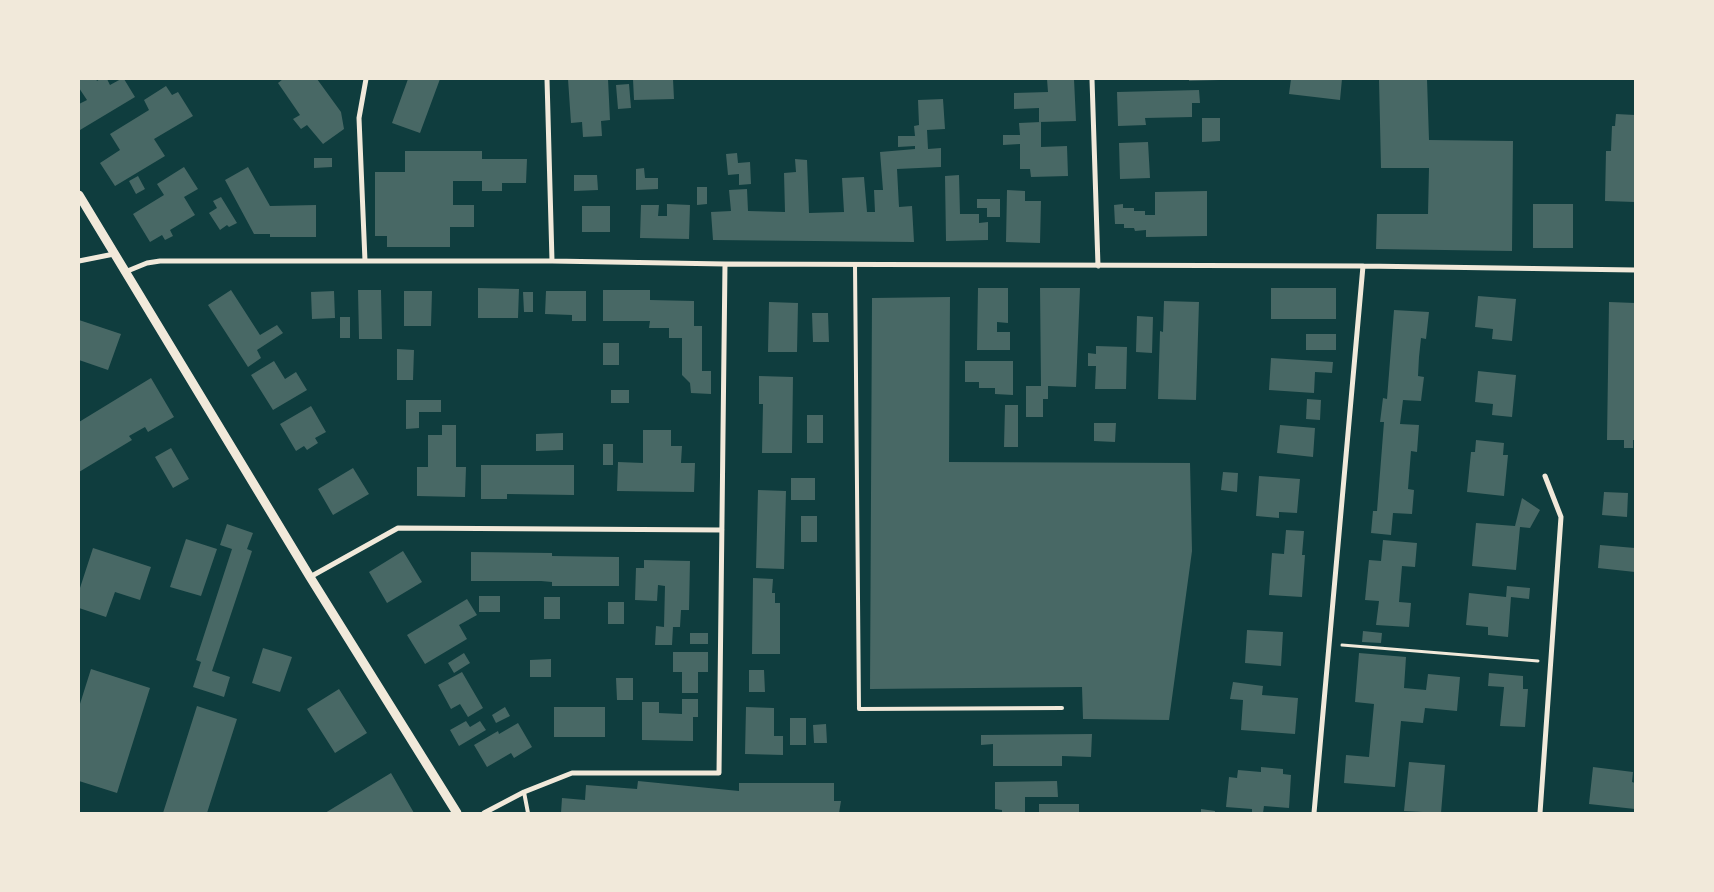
<!DOCTYPE html>
<style>
body{margin:0}
#map{position:relative;width:1714px;height:892px;overflow:hidden;background:#0f3d3e;font-family:"Times New Roman",serif}
canvas{display:block}
.frame{position:absolute;inset:0;border:80px solid #f1e9da;pointer-events:none}
</style>
<div id="map">
<canvas width="1714" height="892"></canvas>
<div class="frame"></div>
</div>
<script>
const g = document.querySelector('canvas').getContext('2d');
g.lineJoin = 'round';
function fill(path, color) { g.fillStyle = color; g.fill(path, 'evenodd'); }
function stroke(path, color, width, dash) { g.strokeStyle = color; g.lineWidth = width; g.lineCap = dash ? 'butt' : 'round'; g.setLineDash(dash || []); g.stroke(path); }
const building = new Path2D(`
 M79,79h17l1,2 3,-2h7l3,6 11,-6h3l11,18 -55,33 -1,-2v-24l8,-4 -8,-12z
 M283,79h34l24,33 3,17 -21,15 -16,-19 -6,4 -8,-10 7,-4 -22,-32z
 M408,79h32l-20,54 -28,-10z
 M568,79h40l2,41 -9,1 1,15 -19,1 -1,-15 -11,1z
 M633,79h40l1,20 -40,1z
 M1047,79h27l2,42 -37,1v-14l-25,1v-16l34,-1z
 M1189,79h31v1l-31,1z
 M1291,79h51l-2,21 -51,-6z
 M1379,79h48l2,61 84,1 -1,110 -136,-2 1,-35h51l1,-46h-48z
 M629,84l2,24 -13,1 -2,-24z
 M166,86l6,9 6,-3 15,24 -39,23 11,17 -50,30 -15,-23 20,-13 -10,-16 39,-24 -5,-10z
 M1199,90l1,13h-8v14l-47,1 1,7 -28,1 -1,-34z
 M943,99l2,30 -18,1 1,19 13,-1v19l-44,2 2,38 13,-1 2,36 -201,-2 -2,-28 20,-1 -2,-21 18,-1 1,22 37,1 -1,-39 12,-1 -1,-13 12,1 2,53 35,-1 -2,-34 22,-1 3,35h8l-1,-22h9l-3,-38 35,-3v-3l-17,1v-11h17l-1,-10 5,-1 -1,-25z
 M1616,114l19,1v87l-30,-1 1,-50h5l1,-25h3z
 M1202,118h18v23l-18,1z
 M1041,122v25l26,-1 1,30 -37,1 -1,-8h-10v-25l-17,1v-10h17l-1,-12z
 M1148,142l2,36 -30,1 -1,-36z
 M405,151h77v8h45l-1,24h-24v8h-20v-10h-29v24h21v22h-24v20h-63v-11h-12v-64h30z
 M737,153l1,10 12,-1 1,22 -12,1v-11l-11,1 -2,-21z
 M314,158h18v9l-18,1z
 M184,167l14,22 -14,8 11,18 -25,15 3,6 -8,4 -3,-5 -12,7 -17,-28 31,-19 -7,-11z
 M248,167l22,39 46,-1v32h-46v-3h-16l-29,-54z
 M644,168l1,10h13v11l-22,1v-21z
 M574,175h23l1,15 -24,1z
 M959,175l1,39h19v9l9,-1v18l-42,1 -1,-65z
 M138,176l7,13 -9,5 -7,-13z
 M697,187h10v17l-10,1z
 M1007,190l18,1v10h16l-1,42 -34,-1z
 M1207,191v45l-61,1v-7l-11,1 -1,-3h-10v-4h-9l-1,-19 9,-1v4h11v3h11v4h10v-23z
 M221,197l16,26 -8,4 -2,-2 -7,5 -11,-17 8,-5 -4,-7z
 M977,199h23v18h-13v-9h-10z
 M667,204l23,1 -1,34 -49,-1 1,-33h18l-1,11h9z
 M1533,204h40v44h-40z
 M582,206h28v26h-28z
 M478,288l41,1 -1,29h-40z
 M978,288h30v35l-11,-1v10h13v18h-33z
 M1040,288h40l-4,99 -28,-1v13h-5v18h-17v-31h15z
 M1271,288h65v31h-65z
 M231,290l29,45 17,-10 6,8 -26,17 4,8 -13,9 -40,-62z
 M358,290h23l1,49h-23z
 M603,290h47v10l44,1v25h8v45h9v23l-20,-1 -1,-10 -8,-8v-37h-13v-10h-20l1,-7h-47z
 M334,291l1,27 -23,1 -1,-27z
 M404,291h28l-1,35h-27z
 M546,291h40v30h-14v-6l-27,-1z
 M523,292h10v20h-9z
 M1478,296l38,3 -4,42 -20,-2 1,-10 -18,-2z
 M950,297l-1,165 241,1 2,88 -23,169 -86,-1 -1,-32 -212,2 2,-391z
 M1164,301l35,1 -3,98 -38,-1 2,-68 3,1z
 M769,302l29,1 -1,49h-29z
 M1609,302l26,1v137h-2v8h-9v-8h-17z
 M1394,310l35,2 -3,27 -5,-1 -2,19 -1,19 6,1 -3,24 -18,-1 -3,24 19,1 -2,27 -6,-1 -3,38 6,1 -2,24 -19,-1 -2,22 -20,-2 2,-22h4l7,-89h-4l3,-24 4,1z
 M812,313h16l1,29h-16z
 M1137,316l16,1 -1,36 -16,-1z
 M340,317h10v21h-10z
 M79,320l42,14 -13,36 -29,-10z
 M1306,334h30v16h-30z
 M603,343h16v22h-16z
 M1096,346l31,1 -1,42h-31l1,-23h-8v-13l8,1z
 M397,349l17,1 -1,30h-16z
 M1271,358l62,4 -1,11 -17,-1 -1,21 -45,-3z
 M274,361l11,18 11,-7 11,18 -34,20 -22,-35z
 M965,361h48v34l-18,-1v-6h-16v-6h-14z
 M1478,371l38,4 -4,42 -20,-2 1,-11 -18,-2z
 M759,376l34,1 -1,76h-30l1,-49h-4z
 M151,378l23,39 -26,15 -3,-5 -16,9 3,4 -53,32v-50z
 M611,390h18v13h-18z
 M1307,399l14,1 -1,20 -14,-1z
 M406,400h35v12h-22v16l-13,1z
 M1005,405h13v42h-14z
 M311,406l15,26 -11,6 3,5 -11,7 -3,-4 -8,5 -16,-27z
 M807,415h16v28h-16z
 M1094,423h22l-1,19 -21,-1z
 M442,425h14v42h10l-1,30 -48,-1v-29h11v-32h14z
 M1280,425l35,3 -2,29 -36,-4z
 M643,430h28v16h11l-1,17h14l-1,29 -77,-1 1,-29 25,1z
 M563,433v17l-27,1v-17z
 M1476,440l28,3 -1,12h5l-4,41 -37,-4 4,-40h4z
 M603,444h10v21h-10z
 M171,448l18,31 -16,9 -18,-31z
 M481,465h93v30l-67,-1v5h-26z
 M353,468l16,26 -36,21 -15,-26z
 M1223,472l15,1 -1,19 -16,-2z
 M1259,476l41,3 -3,34 -18,-1v6l-23,-2z
 M791,478h24v22h-24z
 M758,490l28,1 -2,78 -28,-1z
 M1604,492l24,1 -1,24 -25,-2z
 M1522,498l18,12 -10,18 -10,-1 -4,43 -44,-4 4,-43 39,3z
 M801,516h16v26h-16z
 M227,524l26,9 -6,16 5,2 -40,120 18,6 -6,20 -31,-10 8,-25 -5,-2 36,-111 -12,-4z
 M1286,530l18,1 -2,24h3l-3,42 -33,-2 3,-42 12,1z
 M186,539l31,10 -16,47 -31,-9z
 M1383,540l34,3 -2,24 -13,-1 -3,36 12,1 -2,24 -33,-2 3,-24 -14,-1 4,-40 12,1z
 M1600,545l35,3v24l-37,-4z
 M93,548l58,19 -11,33 -25,-8 -9,25 -27,-9v-17z
 M403,551l19,31 -35,21 -18,-31z
 M471,552l81,1v3l67,1v29h-67v-4l-11,-1h-70z
 M644,560l46,1 -1,49h-8l-1,17h-7l-1,18h-17l1,-19 8,1 1,-41 -7,-1 -1,16 -22,-1 1,-32h8z
 M753,578l20,1 -1,14h3v10h5v51h-28z
 M1507,586l23,2 -1,11 -18,-2 -3,40 -20,-2v-8l-22,-2 3,-32 37,4z
 M479,596h21v16h-21z
 M544,597h16v22h-16z
 M467,599l10,16 -18,10 8,14 -42,25 -18,-29z
 M608,602h16v22h-16z
 M1247,630l36,2 -2,34 -36,-3z
 M1363,631l19,2 -1,10 -19,-1z
 M690,633h18v11h-18z
 M263,648l29,9 -12,35 -28,-9z
 M673,652h35v20h-10v21h-16v-21h-9z
 M464,653l6,10 -16,10 -6,-10z
 M1359,653l47,4 -2,31 22,2 2,-16 32,3 -3,34 -32,-3 -2,15 -22,-2 -6,66 -51,-4 2,-28 23,2 5,-53 -19,-2z
 M551,659v18h-21v-17z
 M91,669l59,19 -33,105 -38,-12v-74z
 M749,670h15l1,22h-16z
 M462,672l21,36 -15,9 -8,-13 -9,5 -13,-24z
 M1489,673l34,3v13h5l-3,38 -25,-1 4,-39 -16,-1z
 M616,678h17v22h-16z
 M1233,682l30,4 -1,9 36,3 -3,36 -54,-4 2,-30 -13,-1z
 M339,689l28,44 -32,20 -28,-44z
 M682,699h16v18h-5v24l-51,-1v-38h17v11l23,1z
 M197,706l40,13 -30,94h-44z
 M505,707l5,9 -14,7 -4,-8z
 M554,707h51v30h-51z
 M746,707l28,1v28h9v19l-38,-1z
 M790,718h16v27h-16z
 M466,721l4,6 10,-6 6,9 -27,16 -9,-16z
 M518,723l14,24 -18,11 -3,-5 -24,14 -13,-22 24,-14 1,3z
 M826,724l1,19h-13l-1,-18z
 M1092,734l-1,23 -29,-1v10h-69v-22l-12,1v-10z
 M1409,762l36,3 -4,48 -37,-2z
 M1261,767l22,2v5l8,1 -2,33 -25,-2 -1,7h-11v-4l-26,-2 3,-30 8,1 1,-8 23,2z
 M1593,767l40,5 -1,10 3,1v26l-46,-5z
 M391,773l23,40h-89z
 M638,781l101,10v-8h95v18h7l-2,12h-278l1,-15 23,2 1,-15 51,4z
 M1057,781l1,16h-33v16h-23v-3l-7,-1v-27z
 M1039,804h40v9h-40z
 M1201,809l14,2v2h-14z`);
const path = new Path2D(`
 M1342,645l196,16`);
const service = new Path2D(`
 M855,265l4,444 203,-1
 M524,792l4,21`);
const minor = new Path2D(`
 M547,79l5,182
 M1092,79l6,187
 M79,261l35,-7
 M365,261l-6,-143 7,-39
 M125,272l22,-9 13,-2h392l173,3 638,2 272,4
 M310,577l88,-49 324,2
 M484,813l40,-21 48,-19h147l6,-509
 M1314,813l49,-547
 M1540,813l21,-296 -16,-41`);
const tertiary = new Path2D(`
 M79,195l231,382 147,236`);
fill(building, '#486865');
stroke(path, '#f1e9da', 3);
stroke(service, '#f1e9da', 4);
stroke(minor, '#f1e9da', 5);
stroke(tertiary, '#f1e9da', 9);
</script>
